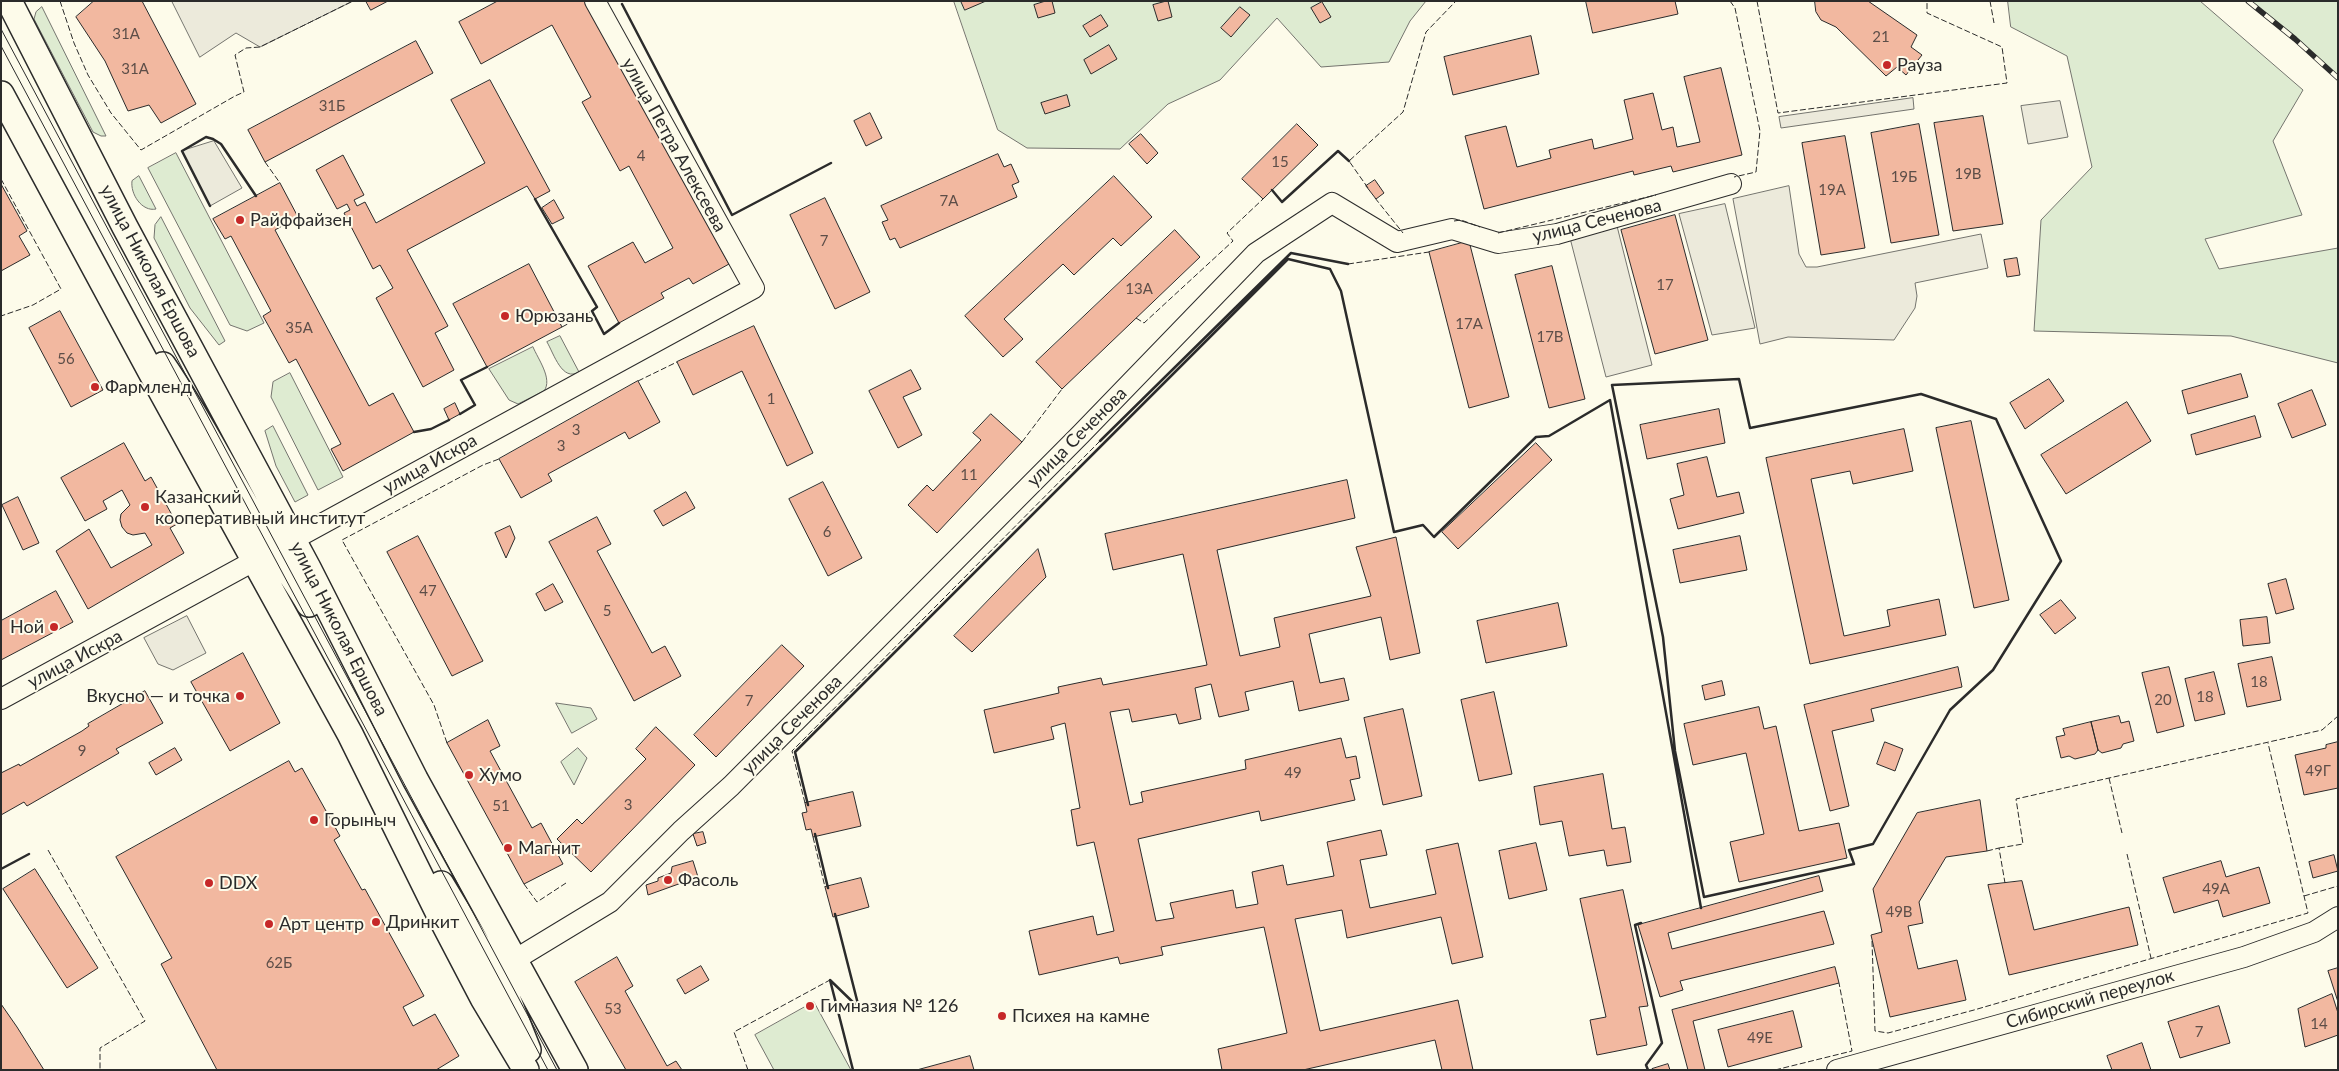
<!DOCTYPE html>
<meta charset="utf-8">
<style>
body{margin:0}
#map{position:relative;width:2339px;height:1071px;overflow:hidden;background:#fdfbea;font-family:Lato,sans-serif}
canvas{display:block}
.frame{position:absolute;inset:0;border:2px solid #2b2b2b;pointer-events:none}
</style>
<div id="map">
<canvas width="2339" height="1071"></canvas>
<div class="frame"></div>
</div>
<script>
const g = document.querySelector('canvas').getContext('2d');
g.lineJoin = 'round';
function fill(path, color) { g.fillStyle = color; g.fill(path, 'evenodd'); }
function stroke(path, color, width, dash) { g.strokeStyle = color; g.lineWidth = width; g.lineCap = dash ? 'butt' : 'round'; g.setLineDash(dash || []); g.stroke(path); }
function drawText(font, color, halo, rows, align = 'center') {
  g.font = font + ' Lato,sans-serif'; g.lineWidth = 4; g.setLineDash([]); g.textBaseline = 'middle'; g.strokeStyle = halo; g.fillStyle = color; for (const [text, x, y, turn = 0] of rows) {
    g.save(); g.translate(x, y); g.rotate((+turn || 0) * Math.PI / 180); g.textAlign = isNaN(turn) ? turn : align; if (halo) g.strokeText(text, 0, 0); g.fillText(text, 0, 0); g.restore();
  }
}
const green = new Path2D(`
 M954,1h472l-16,20 -21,41 -68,5 -44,-49 -57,62 -52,24 -48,45 -93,-1 -29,-18z
 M2008,1h192l103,89 -30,51 29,74 -97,24 14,30 119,-21v115l-107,-27 -197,-5 7,-111 51,-53 -25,-111 -56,-29z
 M2248,1h90v77l-43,-39z
 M42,7l64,129h-5l-8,-4 -59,-113 2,-7z
 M176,153l88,170 -17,8 -17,-6 -82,-157z
 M139,176l17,33c-14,3 -26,-15 -24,-28z
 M161,217l64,124 -6,4 -29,-37 -36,-70 1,-13z
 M560,336l19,36c-17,10 -25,-18 -32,-30z
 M533,347c5,12 20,32 11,44l-26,13 -9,-4 -20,-31z
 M290,373l53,104 -25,13 -47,-93 2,-15z
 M273,426l35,69 -13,7 -19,-36 -11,-35z
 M556,703l35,5 6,11 -25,14z
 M578,748l9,10 -13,27 -13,-23z
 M814,1002l37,68h-77l-19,-35z`);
const parking = new Path2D(`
 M172,1h181l-93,46 -24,-14 -36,24z
 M1913,98l1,11 -133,19 -2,-11z
 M2060,101l8,36 -40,7 -7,-38z
 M214,141l28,47 -32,18 -28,-55z
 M1789,186l10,68 7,13h11l164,-33 7,34 -73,15 2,13 -2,12 -21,32 -106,-3 -28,7 -27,-145z
 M1725,204l30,124 -43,7 -33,-121z
 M1617,226l35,139 -46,12 -36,-139z
 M187,616l19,37 -33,17 -15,-6 -14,-26z`);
const building = new Path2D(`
 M94,1h48l54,103 -35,19 -12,-18 -21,6 -23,-50 -29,-44z
 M366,1h22l-17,9z
 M498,1h88l143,263 -36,20 -4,-6 -28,15 3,5 -45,25 -31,-57 45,-24 12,21 28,-15 -44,-82 -9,5 -38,-69 9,-5 -39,-72 -71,39 -22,-42z
 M961,1h25l-21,9z
 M1046,1h6l3,12 -17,5 -4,-13z
 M1168,1l4,16 -14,4 -5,-16z
 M1586,1h89l3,13 -85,19z
 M1815,1h53l49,34 -6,12 11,8 -16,20 -9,-8 -11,9 -50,-49 -15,-7 -5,-8z
 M1322,2l9,15 -11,6 -9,-15z
 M1240,7l10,8 -19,22 -10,-9z
 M1101,15l7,11 -18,11 -7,-11z
 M1531,36l8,38 -86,21 -9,-38z
 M416,41l17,32 -168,89 -17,-32z
 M1109,45l8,14 -26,15 -7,-14z
 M1721,68l21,87 -69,17 -2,-6 -37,9 -1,-4 -149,38 -19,-73 41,-10 11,41 34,-9 -2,-8 43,-11 2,10 39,-10 -9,-39 29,-7 9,37 11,-3 4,20 23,-5 -16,-65z
 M490,80l60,111 -15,8 -8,-13 -120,64 41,76 -13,7 19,37 -31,17 -47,-89 17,-10 -13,-23 -7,4 -29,-56 6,-3 -3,-6 -10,5 -21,-39 27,-15 21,40 -10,5 3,6 8,-4 11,21 109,-60 -34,-63z
 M1067,95l3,11 -25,8 -4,-11z
 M870,113l12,25 -16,8 -12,-25z
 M1983,116l20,108 -50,7 -19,-108z
 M1297,124l21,21 -55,54 -21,-20z
 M1919,124l20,111 -48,8 -20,-110z
 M1141,134l17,19 -11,11 -18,-20z
 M1845,136l20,112 -44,7 -19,-112z
 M998,154l6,13 7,-3 8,18 -7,3 5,12 -117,51 -5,-10 -5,2 -8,-18 6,-2 -7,-14z
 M1114,176l38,41 -31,29 -8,-8 -39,37 -11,-11 -59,55 19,20 -20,18 -38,-41z
 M1375,180l9,13 -8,6 -10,-13z
 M280,183l18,34 -23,13 94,176 24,-13 21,39 -71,39 -12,-22 10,-5 -45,-85 -7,4 -26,-47 8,-5 -40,-75 -6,3 -12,-20z
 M1,184l26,47 -8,5 11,19 -29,16z
 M825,198l45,94 -35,17 -45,-94z
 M554,200l10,18 -12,6 -10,-16z
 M1675,215l33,125 -53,14 -34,-124z
 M1175,230l25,27 -138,132 -26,-27z
 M1469,241l40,156 -40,11 -40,-156z
 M2017,258l3,17 -13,2 -3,-17z
 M529,264l33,63 -75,40 -34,-63z
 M1552,266l33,133 -36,9 -34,-133z
 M60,311l43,79 -32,17 -42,-79z
 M754,326l59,127 -26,13 -45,-95 -49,24 -16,-33z
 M911,370l10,19 -18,8 19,38 -24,13 -29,-57z
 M2241,374l7,23 -60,17 -6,-23z
 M2049,379l15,22 -39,28 -15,-26z
 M638,381l22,41 -31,17 -4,-7 -77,42 4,7 -31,17 -22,-39z
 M2312,390l14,35 -34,13 -14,-34z
 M2127,402l24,39 -85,53 -25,-39z
 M455,403l5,11 -11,6 -5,-11z
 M1719,409l6,34 -78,16 -7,-34z
 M991,414l31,28 -85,91 -29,-28 19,-20 6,6 48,-51 -8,-7z
 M2255,416l6,21 -65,18 -5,-20z
 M1971,421l38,179 -35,8 -38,-180z
 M1904,429l9,42 -60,13 -3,-13 -39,8 33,157 46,-10 -3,-16 52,-11 7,36 -136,29 -44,-206z
 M124,443l21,38 6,-4 26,47 -7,4 14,25 -96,56 -32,-58 33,-22 22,39 41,-23 -7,-12 -12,2 -6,-2 -5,-6 -2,-7 1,-6 9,-9 -8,-15 -19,11 4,8 -22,12 -24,-43z
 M1536,443l16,17 -94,89 -16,-17z
 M1707,457l10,40 22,-5 5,21 -66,16 -8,-30 14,-4 -7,-31z
 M1347,480l8,38 -138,32 23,106 40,-9 -6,-29 97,-22 -15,-49 40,-10 24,116 -30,7 -9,-43 -72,17 11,49 24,-5 5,22 -50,11 -6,-30 -48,11 4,18 -30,7 -8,-33 -16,4 6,31 -22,5 -3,-10 -44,8 -3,-13 -19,3 20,93 13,-3 -2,-10 105,-23 -1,-9 96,-22 5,20 10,-2 4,22 -10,2 5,20 -94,21 -2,-10 -121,28 18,82 18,-3 -4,-15 63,-13 3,18 22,-4 -6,-32 31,-7 4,20 47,-9 -7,-34 54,-12 6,25 -27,5 10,48 66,-14 -10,-44 32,-7 25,114 -31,7 -11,-47 -94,21 -5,-28 -47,9 25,112 138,-31 15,70h-31l-7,-30 -132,30h-81l-4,-21 69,-16 -23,-106 -103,20 2,8 -43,9 -2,-7 -79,18 -10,-44 64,-15 4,19 17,-4 -20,-89 -17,4 -6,-36 9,-2 -15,-85 -14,4 3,12 -60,14 -10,-43 75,-17 -1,-6 43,-9 2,7 104,-20 -24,-111 -70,16 -8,-36z
 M823,482l39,76 -34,18 -39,-77z
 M686,492l9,16 -32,18 -9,-15z
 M18,497l21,46 -16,7 -21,-45z
 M597,517l14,27 -14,7 55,102 13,-7 16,30 -47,25 -85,-159z
 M510,526l5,12 -9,20 -11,-25z
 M418,536l65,125 -31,15 -65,-124z
 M1740,536l7,34 -67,13 -7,-33z
 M1038,549l8,28 -74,75 -18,-16z
 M2286,579l8,30 -18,5 -8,-30z
 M553,584l10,18 -18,9 -9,-17z
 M56,591l17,31 -72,38v-39z
 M2061,600l15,18 -21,16 -15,-19z
 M1558,603l9,43 -81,17 -9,-42z
 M2267,617l3,26 -27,3 -3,-26z
 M782,645l22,21 -88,91 -22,-22z
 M243,653l37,70 -50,28 -39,-69z
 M2272,657l9,43 -34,7 -9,-43z
 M1958,667l4,20 -91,22 3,12 -42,10 17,75 -19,5 -26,-106z
 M2169,667l15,59 -27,7 -15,-60z
 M2214,672l11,42 -30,7 -10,-42z
 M1722,681l3,14 -20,5 -3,-14z
 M145,691l18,32 -47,26 3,4 -92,53 -3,-4 -23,13v-42l18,-9 1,2 62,-35 7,-5 -1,-2z
 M1494,692l18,82 -33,7 -18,-81z
 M1759,707l5,22 12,-3 23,105 40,-8 8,35 -108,24 -9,-40 34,-8 -18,-81 -53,12 -9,-41z
 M1403,709l19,87 -39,9 -19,-87z
 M2119,716l2,7 8,-2 5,20 -11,3 -2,4 -19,5 -4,-3 -7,-28z
 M488,720l12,26 -10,5 42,77 9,-5 22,41 -39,20 -77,-141z
 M2091,722l7,28 -3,4 -20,5 -6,-3 -8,2 -5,-21 9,-2 -2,-6z
 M656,727l39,38 -104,107 -34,-33 20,-20 5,5 64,-65 -10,-10z
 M1885,742l18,7 -8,22 -18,-7z
 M2338,742v46l-34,7 -9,-40 31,-7v-3z
 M175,748l7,12 -26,15 -7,-12z
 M289,761l6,11 7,-4 38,68 -6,4 28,50 3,-1 59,107 -21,11 10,19 22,-12 24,42 -23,14h-219l-56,-106 11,-6 -56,-101z
 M1603,774l9,55 13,-2 6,35 -24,4 -3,-16 -35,6 -7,-35 -22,4 -6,-38z
 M853,792l8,34 -48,11 -2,-8 -5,1 -4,-17 5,-1 -2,-9z
 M1980,800l7,51 -41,6 -27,45 4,21 -15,3 10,43 39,-9 9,40 -76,17 -19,-82 11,-3 -9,-43 44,-76z
 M703,832l3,11 -9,3 -4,-12z
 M1536,843l11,47 -38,9 -10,-48z
 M2334,855l4,16 -25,7 -4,-16z
 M693,861l5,16 -50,18 -2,-10 12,-4v-3l13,-5 1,-6z
 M2221,861l5,16 33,-10 11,36 -47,14 -5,-17 -44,13 -11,-35z
 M35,869l63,99 -31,20 -64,-99z
 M1819,876l4,15 -155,42 4,16 152,-38 10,33 -154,37 3,9 -23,7 -22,-72z
 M861,878l8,29 -36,10 -8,-30z
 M2022,881l12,49 95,-23 9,38 -129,30 -21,-90z
 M1623,890l25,116 -9,1 8,38 -50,10 -7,-35 16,-3 -26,-118z
 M617,957l16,29 -8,5 42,75 9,-5 6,9h-56l-51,-88z
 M701,966l8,14 -24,14 -8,-14z
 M1835,967l4,16 -146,38 12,49h-17l-16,-60z
 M2338,968v34l-10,-31z
 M2332,994l6,19v22l-33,12 -7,-38z
 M1,1004l16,23 27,43h-43z
 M2219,1006l11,37 -50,15 -12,-36z
 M1793,1011l9,36 -74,20 -10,-37z
 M2142,1043l9,27h-39l-5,-14z
 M970,1056l4,14h-57z
 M1668,1064l2,6h-18v-1z`);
const minor = new Path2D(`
 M1,699l753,-411 -159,-287
 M516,959l94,-57 71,-71 50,-45 350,-352 175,-181 76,-50 65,39 55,-13 46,14 59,-9 174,-50
 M1837,1070l407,-113 70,-25 24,-15`);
const major = new Path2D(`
 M9,1l116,226 183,341 107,211 160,291
 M1,94l157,291 192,349 88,178 45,86 43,72
 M163,365c35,51 62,106 94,159 17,27 36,52 52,80
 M441,884l62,103 25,63`);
const tram = new Path2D(`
 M1,29l556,1041
 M1,46l547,1024`);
const rail = new Path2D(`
 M2248,1l47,38 43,39`);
const fence = new Path2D(`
 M60,1l14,42 14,32 23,38 30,37 94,-54 9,-4 -9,-37 11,-7 14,-1 93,-46
 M1730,1l5,7 25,123 -4,41 -22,5
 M1757,1l21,112 229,-30 -5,-36 -75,-34v-12
 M1990,1l4,22
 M265,162l15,21
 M1,179l60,110 -28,16 -32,11
 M1368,188l-19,-27 54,-49 23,-80 30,-31
 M1375,198l28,35
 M1454,221l7,-1 19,7
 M1498,233l158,-38
 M1348,264l81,-12
 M1136,318l8,5 89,-82 -6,-8 36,-34
 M562,327l30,-16
 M638,381l39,-19
 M1022,442l40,-53
 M447,743l-13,-38 -92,-165 141,-75 16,-6
 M2109,778l13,55
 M805,803l-13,-52 308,-310
 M813,837l12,50
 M1999,848l24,-4 -7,-45 306,-69 16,-14
 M48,850l97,171 -45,27v22
 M1987,851l12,-3 6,35
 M2127,854l24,104
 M524,884l13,18 29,-19
 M2304,896l34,-10
 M1872,941l3,90 13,2 86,-23 334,-97 -40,-170
 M748,1070l-14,-38 96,-52 23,90
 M1775,1070l77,-19 -13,-68`);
const wall = new Path2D(`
 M622,4l110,211 99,-52
 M1272,190l10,12 56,-51 11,10
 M535,199l62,108 -5,4 12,23 15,-11
 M210,206l-28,-55 24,-14 7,2 8,5 35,52
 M1739,379l11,49 171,-34 75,25 65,142 -68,109 -43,40 -77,134 -24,6 5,14 -150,33 -29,-146 -12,-114 -51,-252z
 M460,414l15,-9 -14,-25 26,-13
 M414,432l17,-3 18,-9
 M1100,441l191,-188 57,11
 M808,805l-13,-53 493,-493 42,10 11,22 53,241 29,-7 11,12 102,-100 13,-1 61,-36 91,508
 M815,834l13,54
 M1,869l28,-15
 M835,914l24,94 -29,-28 23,90
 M1641,923l-6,2 27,118 -16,22 2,5`);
const markers = [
 [1887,65,5,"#c62828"],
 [240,220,5,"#c62828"],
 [505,316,5,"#c62828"],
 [95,387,5,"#c62828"],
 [145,507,5,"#c62828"],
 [54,627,5,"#c62828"],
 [240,696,5,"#c62828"],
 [469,775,5,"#c62828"],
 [314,820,5,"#c62828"],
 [508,848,5,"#c62828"],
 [668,880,5,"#c62828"],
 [209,883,5,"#c62828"],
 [376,922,5,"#c62828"],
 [269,924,5,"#c62828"],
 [810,1006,5,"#c62828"],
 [1002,1016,5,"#c62828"]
];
const numberNames = [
 ["31А",126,34],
 ["21",1881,37],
 ["31А",135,69],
 ["31Б",332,106],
 ["4",641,156],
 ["15",1280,162],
 ["19В",1968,174],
 ["19Б",1904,177],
 ["19А",1832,190],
 ["7А",949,201],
 ["7",824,241],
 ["17",1665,285],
 ["13А",1139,289],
 ["17А",1469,324],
 ["35А",299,328],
 ["17В",1550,337],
 ["56",66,359],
 ["1",771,399],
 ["3",576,430],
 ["3",561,446],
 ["11",969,475],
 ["6",827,532],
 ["47",428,591],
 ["5",607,611],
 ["18",2259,682],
 ["18",2205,697],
 ["20",2163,700],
 ["7",749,701],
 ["9",82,751],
 ["49Г",2318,771],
 ["49",1293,773],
 ["3",628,805],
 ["51",501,806],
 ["49А",2216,889],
 ["49В",1899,912],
 ["62Б",279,963],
 ["53",613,1009],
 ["14",2319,1024],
 ["7",2199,1032],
 ["49Е",1760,1038]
];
const poiNames = [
 ["Рауза",1897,65],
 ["Райффайзен",250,220],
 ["Юрюзань",515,316],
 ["Фармленд",105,387],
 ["Казанский",155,497],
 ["кооперативный институт",155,518],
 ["Ной",44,627,"right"],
 ["Вкусно — и точка",230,696,"right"],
 ["Хумо",479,775],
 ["Горыныч",324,820],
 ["Магнит",518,848],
 ["Фасоль",678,880],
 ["DDX",219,883],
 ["Дринкит",386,922],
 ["Арт центр",279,924],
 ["Гимназия № 126",820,1006],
 ["Психея на камне",1012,1016]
];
const streetNames = [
 ["улица Петра Алексеева",674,145,61],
 ["улица Сеченова",1597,221,-14],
 ["улица Николая Ершова",150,271,62],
 ["улица Сеченова",1077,437,-45],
 ["улица Искра",430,464,-29],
 ["улица Николая Ершова",339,629,63],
 ["улица Искра",75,659,-28],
 ["улица Сеченова",792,725,-45],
 ["Сибирский переулок",2090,999,-16]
];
fill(green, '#deebd1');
stroke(green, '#74746e', 1);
fill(parking, '#eceadb');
stroke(parking, '#74746e', 1);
fill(building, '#f2b8a0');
stroke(building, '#2b2b2b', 1);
stroke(minor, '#2b2b2b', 22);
stroke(major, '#2b2b2b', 28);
stroke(minor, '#fdfbea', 20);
stroke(major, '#fdfbea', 25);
stroke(tram, '#2b2b2b', 1);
stroke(rail, '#2b2b2b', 5.5);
stroke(rail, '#fdfbea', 4, [11]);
stroke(fence, '#2b2b2b', 1, [6, 2.5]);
stroke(wall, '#2b2b2b', 2.5);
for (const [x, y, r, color] of markers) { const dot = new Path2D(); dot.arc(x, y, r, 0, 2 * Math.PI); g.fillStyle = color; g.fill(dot); stroke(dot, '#fdfbea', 2); }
drawText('15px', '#5d4e48', null, numberNames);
drawText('18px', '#2b2b2b', '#fdfbea', poiNames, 'left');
drawText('18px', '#2b2b2b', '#fdfbea', streetNames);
</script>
